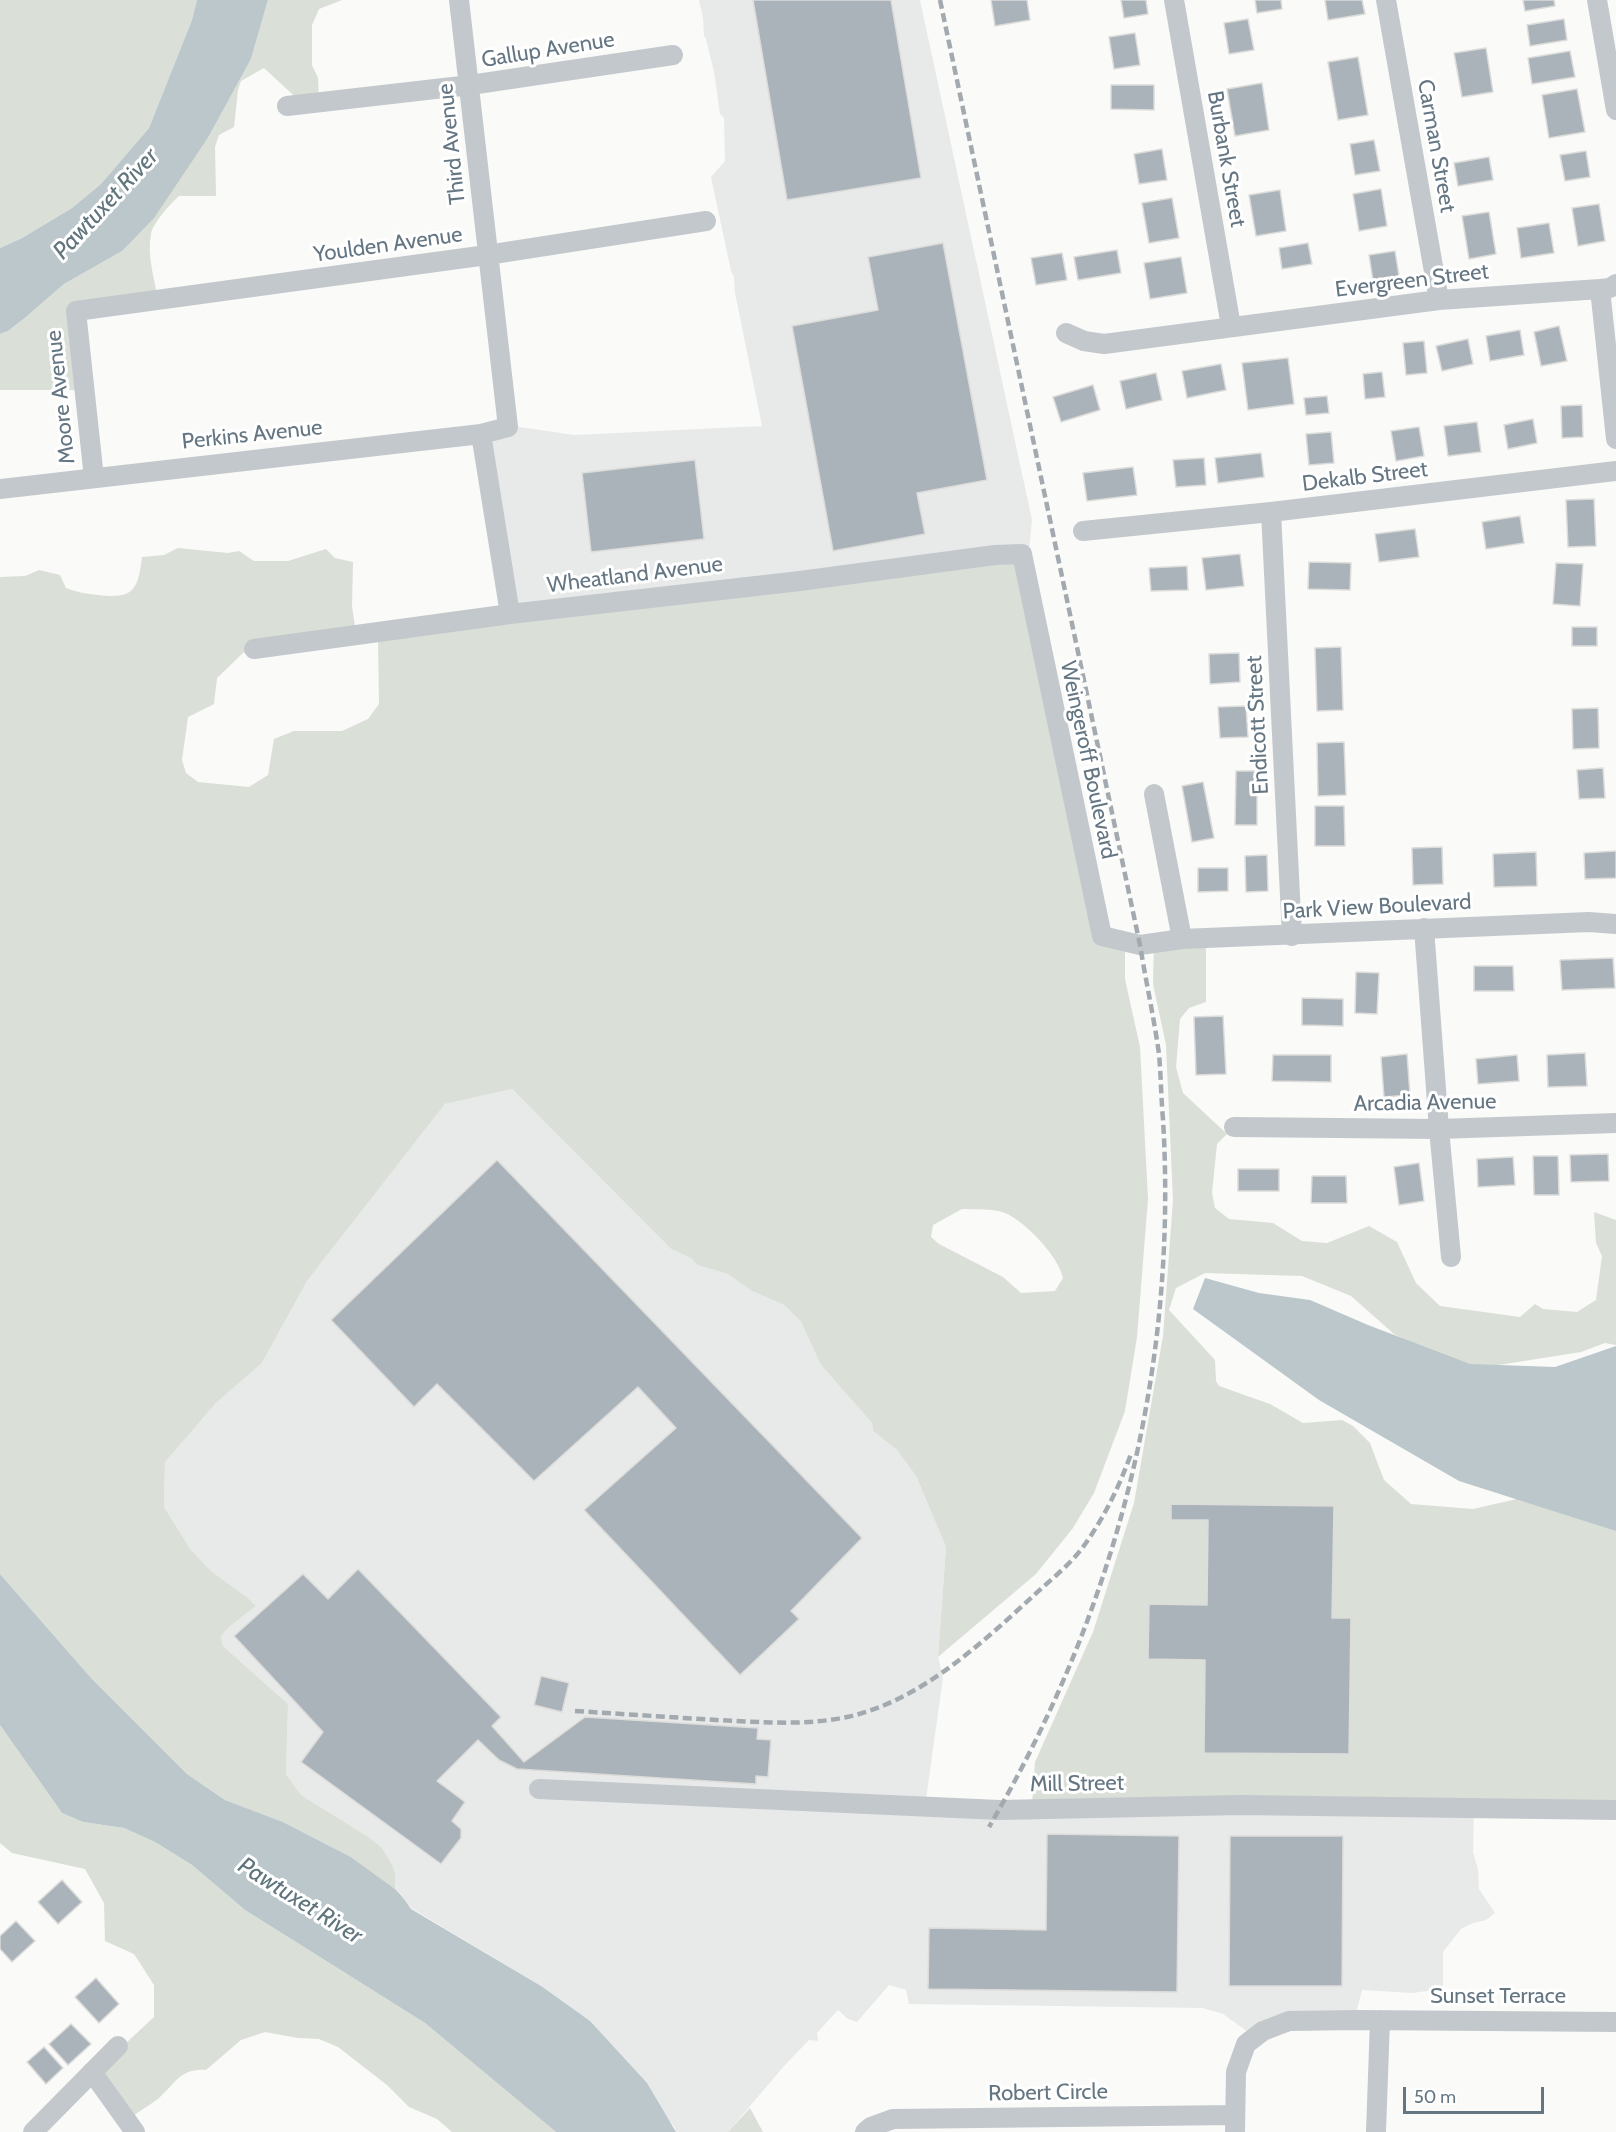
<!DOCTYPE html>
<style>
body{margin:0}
#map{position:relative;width:1616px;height:2132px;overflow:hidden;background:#fafaf8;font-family:Cabin,sans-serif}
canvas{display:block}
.scale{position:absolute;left:1403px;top:2087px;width:141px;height:27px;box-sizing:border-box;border:3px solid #657683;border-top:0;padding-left:8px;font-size:18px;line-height:21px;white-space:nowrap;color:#657683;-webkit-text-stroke:4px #fff;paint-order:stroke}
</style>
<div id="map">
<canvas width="1616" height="2132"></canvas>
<div class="scale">50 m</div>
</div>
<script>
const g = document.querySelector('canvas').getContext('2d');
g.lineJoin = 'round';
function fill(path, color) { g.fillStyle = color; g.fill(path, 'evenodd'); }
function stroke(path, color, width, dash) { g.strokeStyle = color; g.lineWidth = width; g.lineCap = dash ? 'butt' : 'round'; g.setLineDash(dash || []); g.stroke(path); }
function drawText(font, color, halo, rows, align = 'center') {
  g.font = font + ' Cabin,sans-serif'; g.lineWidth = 6; g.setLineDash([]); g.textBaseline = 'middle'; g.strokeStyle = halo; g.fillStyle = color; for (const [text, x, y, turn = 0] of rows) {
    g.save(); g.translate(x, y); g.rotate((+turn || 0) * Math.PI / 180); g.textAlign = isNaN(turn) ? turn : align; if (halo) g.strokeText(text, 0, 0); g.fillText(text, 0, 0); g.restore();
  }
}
const built = new Path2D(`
 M699,0h221l112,520 -4,41 -508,56 -39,-183 32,-8 61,9 188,-9 -27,-133 -1,-16 -3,-6 -20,-94 14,-16 -1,-43 -4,-4 -6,-42 -8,-33 -2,-3 -1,-18z
 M512,1089l159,160 20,9 6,7 31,9 24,17 32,14 17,17 20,43 51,58 1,8 24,19 19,26 30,71 -8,110 5,21 -17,121 548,11 -1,42 5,17 1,20 16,24 -9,7 -13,3 -12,6 -18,23v37l-31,4 -50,-3 -6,24 -101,23 -32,-23 -20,-6 -294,-4 -3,-14 -17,-5 -32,37 -9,-3 -10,-9 -21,23 1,8 -9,-1 -25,26 -56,66h-52l-2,-6 -133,-140 -135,-81 -5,-11 -6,-5v-15l-13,-26 -12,-10 -69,-43 -15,-21 2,-70 -65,-58 -2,-10 8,-9 27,-21 -8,-8 -37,-27 -21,-21 -26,-43 1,-45 51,-59 46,-40 45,-82 138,-177z`);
const green = new Path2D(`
 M0,0h197l-5,20 -43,108 -48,56 -29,24 -50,30 -22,10z
 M268,0h74l-23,9 -7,16v40l6,13 1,24 -16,2 -39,-36 -23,13 -3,9 -4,37 -15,8 -4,12 1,49h-37c-9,8 -26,27 -28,38 -4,21 3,44 7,65l-74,12 -4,79h-80v-56l8,-3 18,-14 38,-33 58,-33 87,-115 42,-77z
 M178,548l50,5 11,-2 15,10h34l38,-12 9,9 18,4 -1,44 4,28 -102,15 -11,4 -26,25 -3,26 -26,13 -6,43 4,13 12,9 51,5 19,-12 6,-36 20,-8h48l26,-12 11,-15 -1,-67 608,-80 30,7 75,362 34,13v40l15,68 8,152 -11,138 -12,74 -31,82 -21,35 -37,46 -98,83 8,-110 -30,-71 -19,-26 -24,-19 -1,-8 -51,-58 -20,-43 -17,-17 -32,-14 -24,-17 -31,-9 -6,-7 -20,-9 -159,-160 -67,15 -138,177 -45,82 -46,40 -51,59 -1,45 26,42 21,22 37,27 8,8 -27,21 -8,9 2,10 65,58 -2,70 15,21 69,43 12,10 10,17 3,9v15l-44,-32 -68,-35 -58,-22 -38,-26 -95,-95 -92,-105v-997l25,-1 14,-6 21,5 6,13c11,4 21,6 32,7 35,4 40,-4 44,-38l22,-2zM962,1209c13,1 31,-1 43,4 20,8 54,44 58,65l-8,13 -34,2 -18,-16 -64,-33 -8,-7 2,-12z
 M1154,940h52v62l-17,6 -9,11 -4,48 7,26 44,41 -10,10 -5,49 3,15 14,11 44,4 29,18 25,2 42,-17 28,16 19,41 24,23 80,11 15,-13 8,5 34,3 19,-12 6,-44 -6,-13 -2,-31 22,8v125l-11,-2 -24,9 -95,15 -41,-6 -51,-27 -43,-38 -49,-20 -97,-3 -29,15 -7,22 46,50 1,21 3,5 51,18 33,19 39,-3 11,6 17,17 14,37 27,24 62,5 57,-13 25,2 61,33v281l-584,-8 3,-42 58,-130 41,-129 29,-167 10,-136 -7,-155 -13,-61zM1334,1506l-2,112 19,1 -3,135 -144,-2 1,-92 -57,-2 1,-54 58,1 1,-85h-37z
 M0,1725l62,88 21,9 41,6 31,14 37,23 53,45 180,113 131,109h-104l-15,-13 -28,-12 -22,-22 -49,-38 -19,-8 -21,-1 -33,-6 -24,8 -35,30c-26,-2 -31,14 -48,29 -8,6 -17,11 -25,17l-36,-46 57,-53v-32l-20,-31 -29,-13 -1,-38 -19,-34 -73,-16 -12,-10z
 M750,2108l13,24h-35z`);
const water = new Path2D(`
 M197,0h71l-17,59 -42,77 -55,82 -32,33 -58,33 -38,33 -18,14 -8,3v-86l22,-10 50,-30 29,-24 48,-56 43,-108z
 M1205,1278l54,15 51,7 58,25 102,39 85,3 61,-21v185l-157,-50 -140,-81 -126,-91z
 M0,1574l92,105 95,95 38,26 58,22 68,35 44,32c7,6 12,15 16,20l130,77 49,35 57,62 29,49h-120l-131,-109 -180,-113 -53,-45 -37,-23 -31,-14 -41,-6 -21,-9 -62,-88z`);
const building = new Path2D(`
 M753,0h138l30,178 -134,22z
 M991,0h36l3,20 -35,6z
 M1121,0h25l2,14 -24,4z
 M1255,0h26l1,9 -25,4z
 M1325,0h37l3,14 -37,6z
 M1523,0h31l1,6 -30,5z
 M1248,19l6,31 -25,4 -5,-31z
 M1564,19l3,21 -37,6 -3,-21z
 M1135,33l5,32 -26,4 -5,-32z
 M1486,48l7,44 -31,5 -8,-44z
 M1570,51l5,26 -43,7 -4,-26z
 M1358,57l10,58 -30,5 -10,-58z
 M1262,83l7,47 -34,6 -8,-47z
 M1111,85h43v25l-43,-1z
 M1577,89l8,43 -36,6 -7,-43z
 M1374,140l6,31 -25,4 -5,-31z
 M1162,149l5,31 -28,4 -5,-30z
 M1586,151l4,26 -25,4 -5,-26z
 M1489,157l4,23 -35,6 -4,-23z
 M1381,189l6,37 -28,5 -6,-37z
 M1280,190l6,41 -30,5 -7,-41z
 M1172,198l7,40 -30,5 -7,-40z
 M1599,204l6,37 -27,5 -6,-38z
 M1489,212l7,42 -27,5 -7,-43z
 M1549,223l5,30 -33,5 -4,-30z
 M943,243l44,237 -70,13 8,41 -92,17 -41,-225 86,-16 -10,-53z
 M1308,243l4,21 -30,5 -3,-21z
 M1117,250l4,23 -43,7 -4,-23z
 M1395,251l5,31 -26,5 -5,-32z
 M1062,253l5,27 -31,5 -5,-27z
 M1181,257l6,36 -37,6 -6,-36z
 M1559,326l8,35 -26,5 -7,-34z
 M1520,330l4,25 -34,6 -4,-25z
 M1468,339l5,25 -31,7 -6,-25z
 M1424,341l3,32 -21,2 -3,-32z
 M1288,358l6,46 -46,6 -6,-47z
 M1221,364l5,26 -39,8 -5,-27z
 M1382,372l3,25 -20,2 -2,-25z
 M1156,373l6,27 -36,9 -6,-28z
 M1093,385l7,25 -39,12 -8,-25z
 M1327,396l2,17 -23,2 -2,-17z
 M1582,405l1,32 -21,1 -1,-32z
 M1533,419l4,24 -29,6 -4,-24z
 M1477,422l4,30 -33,4 -4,-30z
 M1419,427l5,29 -28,5 -5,-30z
 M1331,432l3,31 -25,2 -3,-31z
 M1261,453l3,24 -46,6 -3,-25z
 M1204,458l2,27 -30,2 -3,-27z
 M695,460l9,79 -113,13 -9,-79z
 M1133,467l4,28 -50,6 -4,-28z
 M1594,499l2,47 -28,1 -2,-47z
 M1520,516l4,27 -38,6 -4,-27z
 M1415,529l4,28 -40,5 -4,-28z
 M1240,554l4,32 -38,4 -4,-32z
 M1309,562l42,1 -1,27 -42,-1z
 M1556,563l27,1 -3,42 -27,-2z
 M1187,566l1,24 -37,1 -2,-23z
 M1572,627h25v19h-25z
 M1341,647l2,63 -26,1 -2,-63z
 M1239,653l1,29 -30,2 -1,-30z
 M1246,706l2,31 -28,1 -2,-31z
 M1598,708l1,40 -26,1 -1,-40z
 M1344,742l2,53 -28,1 -1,-53z
 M1603,768l2,30 -26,1 -2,-29z
 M1236,771h21v54h-22z
 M1203,782l11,56 -22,4 -10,-56z
 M1315,806h29l1,40h-30z
 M1442,847l1,37 -30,1 -1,-37z
 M1616,851v27l-31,1 -1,-26z
 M1536,852l1,34 -43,1 -1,-33z
 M1267,855l1,36 -22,1 -1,-36z
 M1198,868h30v23l-30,1z
 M1613,958l2,30 -53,2 -2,-30z
 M1474,966h39l1,25h-40z
 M1356,972l23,1 -2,41 -22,-1z
 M1302,998l41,1v27l-41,-1z
 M1223,1016l3,58 -30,1 -2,-58z
 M1585,1053l2,33 -39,1 -1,-32z
 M1407,1054l3,41 -26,2 -3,-40z
 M1273,1055h58v27l-59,-1z
 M1517,1055l2,26 -41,3 -2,-25z
 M1608,1154l1,27 -38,1 -1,-27z
 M1533,1156h25l1,39h-25z
 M1513,1157l2,28 -37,2 -1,-28z
 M497,1160l365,378 -71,73 8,8 -59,56 -156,-165 92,-82 -38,-41 -104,94 -97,-97 -23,23 -83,-87z
 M1419,1163l5,38 -25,4 -5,-38z
 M1238,1169h41v22h-41z
 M1312,1176h34l1,27h-36z
 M1171,1504l163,2 -2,112h19l-2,136 -145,-1 1,-93 -57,-1 1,-55 58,1 1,-85h-37z
 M358,1569l143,148 -9,9 32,36 61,-45 173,11 -1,11 14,1 -3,37 -12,-1v8l-239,-15 -18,-9 -21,-20 -41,41 28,21 -13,19 9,8v9l-20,26 -140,-102 22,-30 -89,-96 69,-62 25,25z
 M541,1676l28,7 -7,29 -28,-7z
 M1047,1834l132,2 -2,156 -249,-3 1,-61 117,2z
 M1230,1836h113l-1,150h-113z
 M62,1880l20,22 -24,22 -20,-22z
 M16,1921l19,20 -23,21 -12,-13v-13z
 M96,1978l23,26 -20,19 -24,-26z
 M71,2024l20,20 -23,21 -19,-21z
 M44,2047l19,21 -17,16 -19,-22z`);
const street = new Path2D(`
 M1174,0l57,326
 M1386,0l53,300
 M1597,0l19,110
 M287,106l183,-21 203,-30
 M1600,289l16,150
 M1066,333l18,8 20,3 335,-44 161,-11 10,-1 6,-4
 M481,434l29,180
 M94,478l-18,-167 411,-56 219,-34
 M0,489l481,-55 27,-7 -49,-427
 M1271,512l21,424
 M1083,531l188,-19 345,-41
 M254,649l256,-35 290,-33 195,-26 27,-1 80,382 38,9 42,-6 407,-17 27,2
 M1154,794l28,145
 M1424,928l15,201 12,128
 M1234,1127l205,2 177,-6
 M539,1789l460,21 241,-5 376,5
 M92,2072l43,60
 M33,2132l85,-86
 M865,2132l6,-5 22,-8 342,-4
 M1235,2132l1,-60 10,-28 17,-13 26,-10 69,-1 258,2
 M1376,2132l4,-112`);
const rail = new Path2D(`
 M940,0l200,945c6,37 14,73 19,109 2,22 2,43 4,65 15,251 -47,491 -174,708
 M575,1711c47,3 94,6 141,9 43,2 89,6 131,-3 71,-15 133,-72 185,-120 17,-16 37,-31 51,-50 21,-29 36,-60 48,-93`);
const streetNames = [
 ["Gallup Avenue",548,50,-9],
 ["Third Avenue",452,144,-96],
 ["Carman Street",1436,146,80],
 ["Burbank Street",1226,159,80],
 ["Youlden Avenue",388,245,-8],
 ["Evergreen Street",1412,281,-7],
 ["Moore Avenue",61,397,-96],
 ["Perkins Avenue",252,435,-6],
 ["Dekalb Street",1365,477,-7],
 ["Wheatland Avenue",635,575,-7],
 ["Endicott Street",1258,725,-93],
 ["Weingeroff Boulevard",1088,760,78],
 ["Park View Boulevard",1377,907,-3],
 ["Arcadia Avenue",1425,1103,-1],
 ["Mill Street",1077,1784,-1],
 ["Sunset Terrace",1498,1997],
 ["Robert Circle",1048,2093,-1]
];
const waterNames = [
 ["Pawtuxet River",106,204,-47],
 ["Pawtuxet River",300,1901,32]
];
fill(built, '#e8e9e9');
fill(green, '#dadfd7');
fill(water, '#bbc7cb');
fill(building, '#aab3b9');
stroke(building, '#dcdcda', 1.5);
stroke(street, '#c3c8cc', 20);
stroke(rail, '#a2aab0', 4.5, [9, 4.5]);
drawText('22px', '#657683', '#fff', streetNames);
drawText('italic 24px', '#60757c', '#fff', waterNames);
</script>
